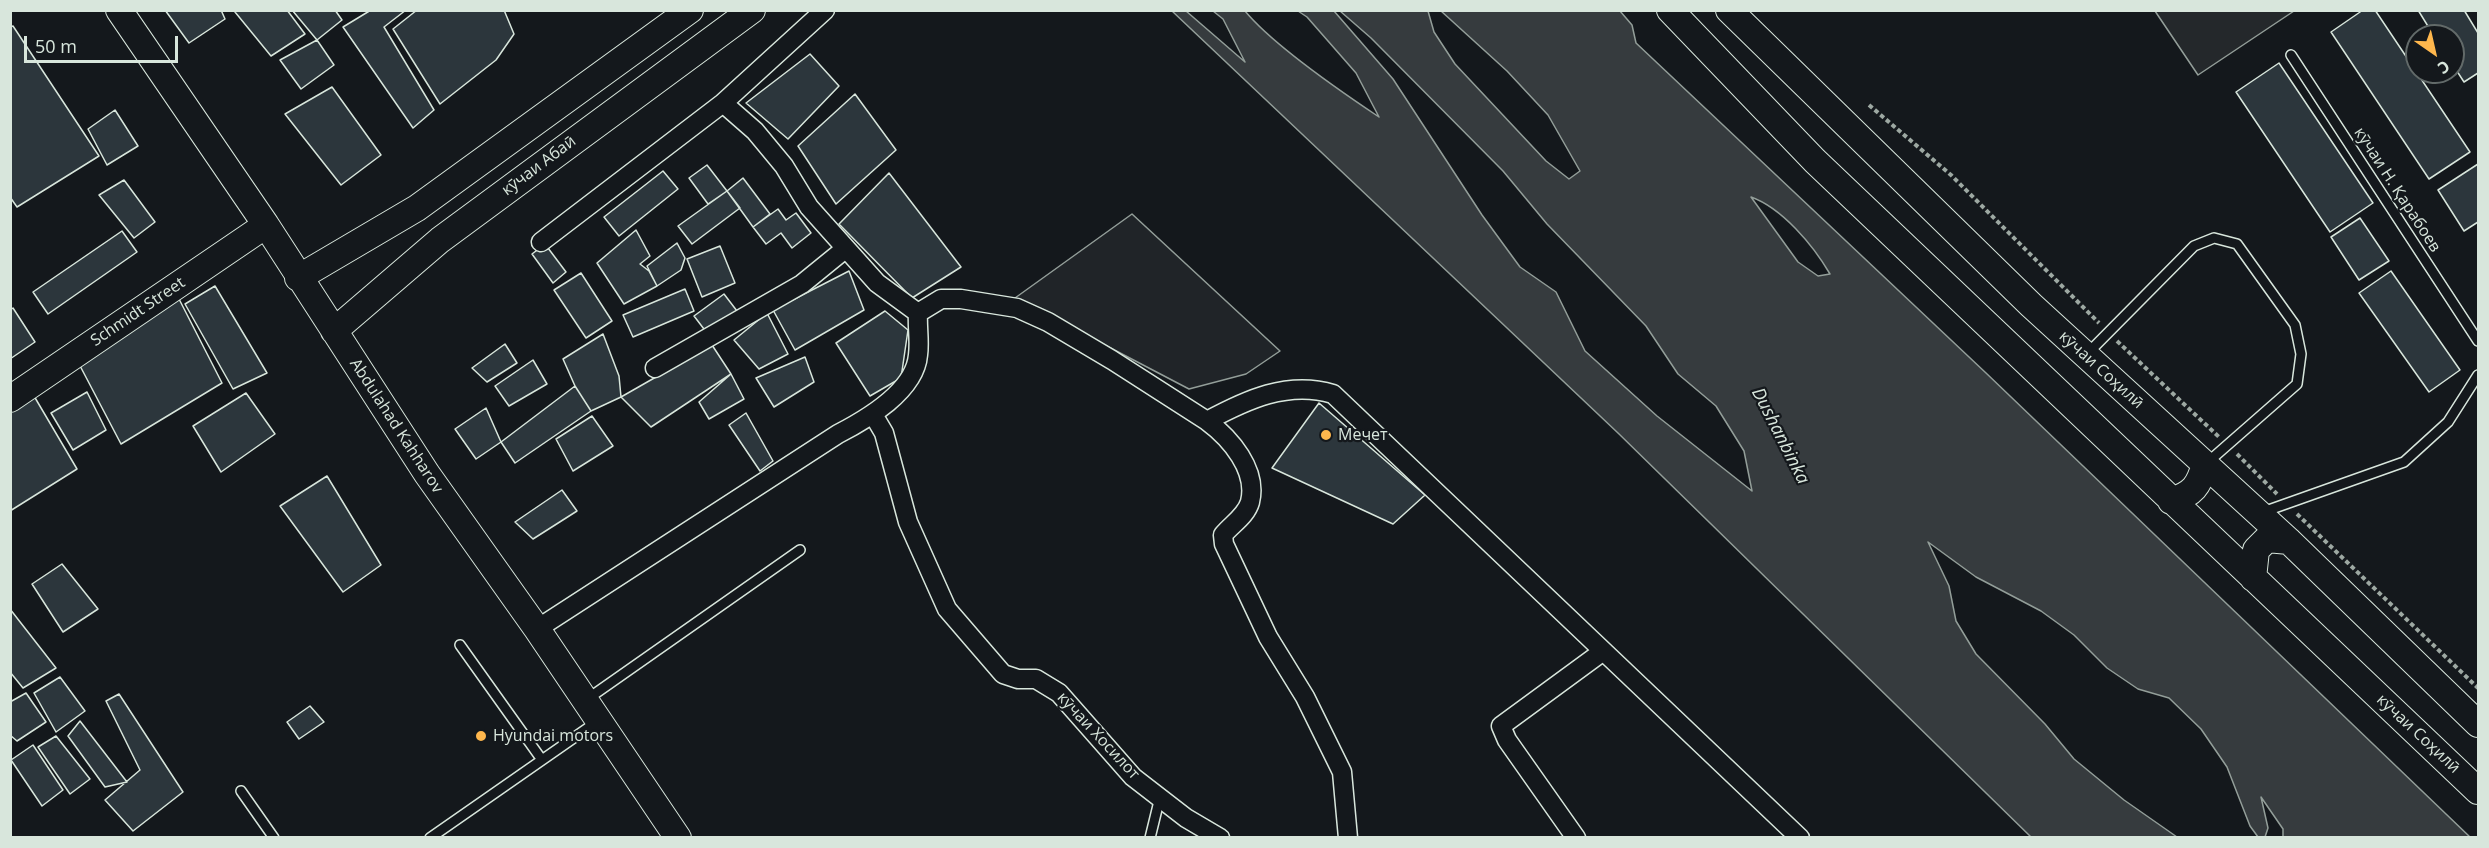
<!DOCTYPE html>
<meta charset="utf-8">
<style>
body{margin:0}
#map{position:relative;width:2489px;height:848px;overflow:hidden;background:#14181c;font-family:"Open Sans",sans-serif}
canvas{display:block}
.frame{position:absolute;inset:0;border:12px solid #d8e6dc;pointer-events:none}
.north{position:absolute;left:2405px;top:24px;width:60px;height:60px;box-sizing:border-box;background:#14181c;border:2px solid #626a69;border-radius:50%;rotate:146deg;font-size:16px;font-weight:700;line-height:24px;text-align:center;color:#d8e6dc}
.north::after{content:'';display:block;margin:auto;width:21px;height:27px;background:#ffb74d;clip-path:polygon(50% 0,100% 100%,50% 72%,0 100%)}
.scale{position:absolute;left:24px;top:36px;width:154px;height:27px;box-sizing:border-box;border:3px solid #d8e6dc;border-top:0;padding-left:8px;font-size:18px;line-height:21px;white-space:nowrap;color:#d8e6dc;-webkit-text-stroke:4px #14181c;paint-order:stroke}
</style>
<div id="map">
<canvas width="2489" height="848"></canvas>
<div class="frame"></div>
<div class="north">С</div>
<div class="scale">50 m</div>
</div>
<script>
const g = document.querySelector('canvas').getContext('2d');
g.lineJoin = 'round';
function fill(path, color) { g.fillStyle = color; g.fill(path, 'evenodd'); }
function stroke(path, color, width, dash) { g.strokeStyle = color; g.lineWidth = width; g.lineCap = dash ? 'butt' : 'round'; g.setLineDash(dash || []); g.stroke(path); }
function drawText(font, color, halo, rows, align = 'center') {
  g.font = font + ' "Open Sans",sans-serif'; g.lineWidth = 4.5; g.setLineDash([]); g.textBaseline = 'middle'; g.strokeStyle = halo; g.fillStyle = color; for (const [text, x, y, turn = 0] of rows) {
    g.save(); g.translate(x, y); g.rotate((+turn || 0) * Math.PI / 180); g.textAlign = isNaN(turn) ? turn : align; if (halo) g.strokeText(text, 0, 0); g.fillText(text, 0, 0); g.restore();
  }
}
const green = new Path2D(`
 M1132,214l148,137 -34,23 -57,15 -174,-91z`);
const parking = new Path2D(`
 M2155,11h139l-96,64z`);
const water = new Path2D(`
 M1172,11h14l59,51 -22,-43 -10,-8h32c29,35 95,80 134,106l-23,-44 -49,-56 -9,-6h36l59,68 89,136 38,52 36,25 29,59 72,65 95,75 -8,-40 -28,-45 -38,-32 -32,-48 -99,-102 -44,-53 -132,-133 -31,-27h88l6,21 21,32 91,97 23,18 11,-8 -32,-56 -41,-44 -66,-60h179l12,14 4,18 350,330 484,464h-187v-8l-22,-32 7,31 -3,9h-7l-8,-11 -23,-59 -26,-38 -32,-31 -31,-9 -31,-21 -33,-33 -33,-24 -65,-34 -48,-35 21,44 7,35 20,33 69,70 29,35 50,41 53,37h-146l-413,-404zM1751,197c31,11 62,48 79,77l-12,2 -20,-14z`);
const building = new Path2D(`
 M165,10h56l4,9 -36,24z
 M238,10h49l18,24 -34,22 -36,-44z
 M292,10h43l7,10 -25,20z
 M371,10h35l-22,17 50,83 -21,18 -70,-101z
 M417,10h87l10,24 -18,26 -56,44 -47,-75z
 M2363,10h12l95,142 -41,27 -98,-147z
 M2418,10h46l14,23v40l-14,9 -11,-17v-29h-19z
 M13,26l86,130 -82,51 -7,-10v-170z
 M317,40l17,25 -33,24 -21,-29z
 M810,54l29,32 -51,53 -42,-36z
 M2279,63l94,140 -43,29 -94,-140z
 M332,87l49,68 -40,30 -56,-71z
 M855,94l41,56 -60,54 -38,-58z
 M115,110l23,36 -31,19 -19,-36z
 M2478,164v58l-14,9 -26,-41z
 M707,165l20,26 -19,13 -19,-26z
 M663,171l15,18 -59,47 -15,-19z
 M889,173l72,94 -49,31 -73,-74z
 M743,178l27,36 -17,13 -26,-36z
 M124,180l31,42 -21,16 -35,-43z
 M727,191l13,17 -48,36 -14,-18z
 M778,209l8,11 10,-7 15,20 -19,15 -11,-15 -15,11 -13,-17z
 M2360,218l29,43 -30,19 -28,-43z
 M636,230l14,26 -10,8 9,7 8,15 -33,18 -27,-41z
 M122,231l15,21 -89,62 -15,-22z
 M677,243l8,15 -4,12 -24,16 -10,-20z
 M545,244l21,28 -13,11 -21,-29z
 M720,246l15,37 -33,14 -15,-38z
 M849,271l15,39 -69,40 -22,-40z
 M2391,271l69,99 -31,22 -70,-99z
 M581,273l31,48 -26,17 -32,-48z
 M215,286l52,87 -34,16 -48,-85z
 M685,289l9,22 -61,26 -10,-22z
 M724,294l13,17 -30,22 -13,-17z
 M178,297l44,86 -101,61 -43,-82z
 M13,308l22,34 -25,17v-49z
 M885,311l23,19 -7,48 -31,18 -34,-53z
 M767,313l21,41 -29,15 -25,-29z
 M603,334l16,42 2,21 -30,14 -16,-25 -12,-27z
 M505,344l12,19 -30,19 -15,-14z
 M712,345l19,29 -80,53 -30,-30z
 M805,357l9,25 -40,25 -18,-29z
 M533,360l14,24 -38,22 -14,-20z
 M731,374l13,25 -35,20 -10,-17z
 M575,386l16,25 -76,52 -14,-21z
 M87,392l19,38 -33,20 -22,-37z
 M246,393l29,41 -54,38 -28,-46z
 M34,396l43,73 -67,42v-99z
 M1319,403l106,92 -32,29 -121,-56z
 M486,408l15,34 -25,17 -21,-30z
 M746,413l27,48 -13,10 -31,-46z
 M592,416l21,30 -40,25 -17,-32z
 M327,476l54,89 -38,27 -63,-86z
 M562,490l15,21 -44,28 -18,-17z
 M62,564l36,45 -35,23 -31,-48z
 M10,609l46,59 -33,20 -13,-16z
 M60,677l25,34 -29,21 -22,-39z
 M26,693l20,29 -29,19 -7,-6v-33z
 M119,694l64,98 -50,39 -28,-31 35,-30 -34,-69z
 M310,706l14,16 -25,17 -12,-17z
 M80,721l47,61 -22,5 -37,-51z
 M56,736l34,43 -20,15 -32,-47z
 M33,745l30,45 -21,16 -31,-46z`);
const path = new Path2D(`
 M1869,105l82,70 148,148
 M2117,341l102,96
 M2237,454l40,40
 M2297,514l181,174`);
const lane = new Path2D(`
 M2291,55l187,286
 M2087,354l107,-108 20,-8 23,6 58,81 6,29 -4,30 -89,78
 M2263,512l141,-50 44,-40 30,-47
 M460,645l82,115
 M586,700l214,-150
 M241,791l33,47
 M430,838l168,-117
 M1150,838l10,-41`);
const street = new Path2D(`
 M723,103l32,28 29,35 25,41 68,76 41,30
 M541,242l182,-139 102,-93
 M655,368l147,-84 43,-35
 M874,416l10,17 24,89 39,87 56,65 15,5h18l23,14 74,84 53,41 34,20
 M1207,421c23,17 51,49 43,81 -4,14 -18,22 -27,33l1,9 44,93 37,60 37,75 6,66
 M537,629l301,-195c29,-15 77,-43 80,-79 2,-14 -1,-28 0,-42l23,-14h20l56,9 31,14 64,38 95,61c39,-21 81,-41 126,-27l467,444
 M1576,838l-69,-98 -6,-14 101,-74`);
const secondary = new Path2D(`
 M119,10l147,215 161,249 110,155 141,209
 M1670,10l145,151 663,630
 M1729,10l302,295 258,236 189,183
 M298,278l119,-70 273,-198
 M334,331l106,-91 312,-230
 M10,399l256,-174
 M2171,501c22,-7 28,-15 34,-37
 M2253,578l3,-28 11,-11 22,2`);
const markers = [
 [1326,435,6,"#ffb74d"],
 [481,736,6,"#ffb74d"]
];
const streetNames = [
 ["кӯчаи Абаӣ",539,166,-37],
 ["кӯчаи Н. Қарабоев",2397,190,57],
 ["Schmidt Street",138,312,-34],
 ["кӯчаи Соҳилӣ",2101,370,42],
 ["Abdulahad Kahharov",396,426,57],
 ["кӯчаи Соҳилӣ",2418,734,43],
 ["кӯчаи Хосилот",1098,736,47]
];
const poiNames = [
 ["Мечет",1338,435],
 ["Hyundai motors",493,736]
];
const waterNames = [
 ["Dushanbinka",1780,436,63]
];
fill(green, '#202428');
stroke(green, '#939e99', 1.5);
fill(parking, '#24282b');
stroke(parking, '#939e99', 1.5);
fill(water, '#363b3e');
stroke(water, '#939e99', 1.5);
fill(building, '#2c363c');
stroke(building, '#d8e6dc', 1.5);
stroke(lane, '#d8e6dc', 12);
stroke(street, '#d8e6dc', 21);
stroke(secondary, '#d8e6dc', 28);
stroke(path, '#9da8a2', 4, [4.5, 3]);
stroke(lane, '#14181c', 9);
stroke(street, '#14181c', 18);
stroke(secondary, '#14181c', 26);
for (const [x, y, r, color] of markers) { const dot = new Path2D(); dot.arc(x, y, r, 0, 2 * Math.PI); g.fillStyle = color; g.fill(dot); stroke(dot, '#14181c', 2); }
drawText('16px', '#d8e6dc', '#14181c', streetNames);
drawText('16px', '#d8e6dc', '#14181c', poiNames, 'left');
drawText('italic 18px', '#d8e6dc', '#14181c', waterNames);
</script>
